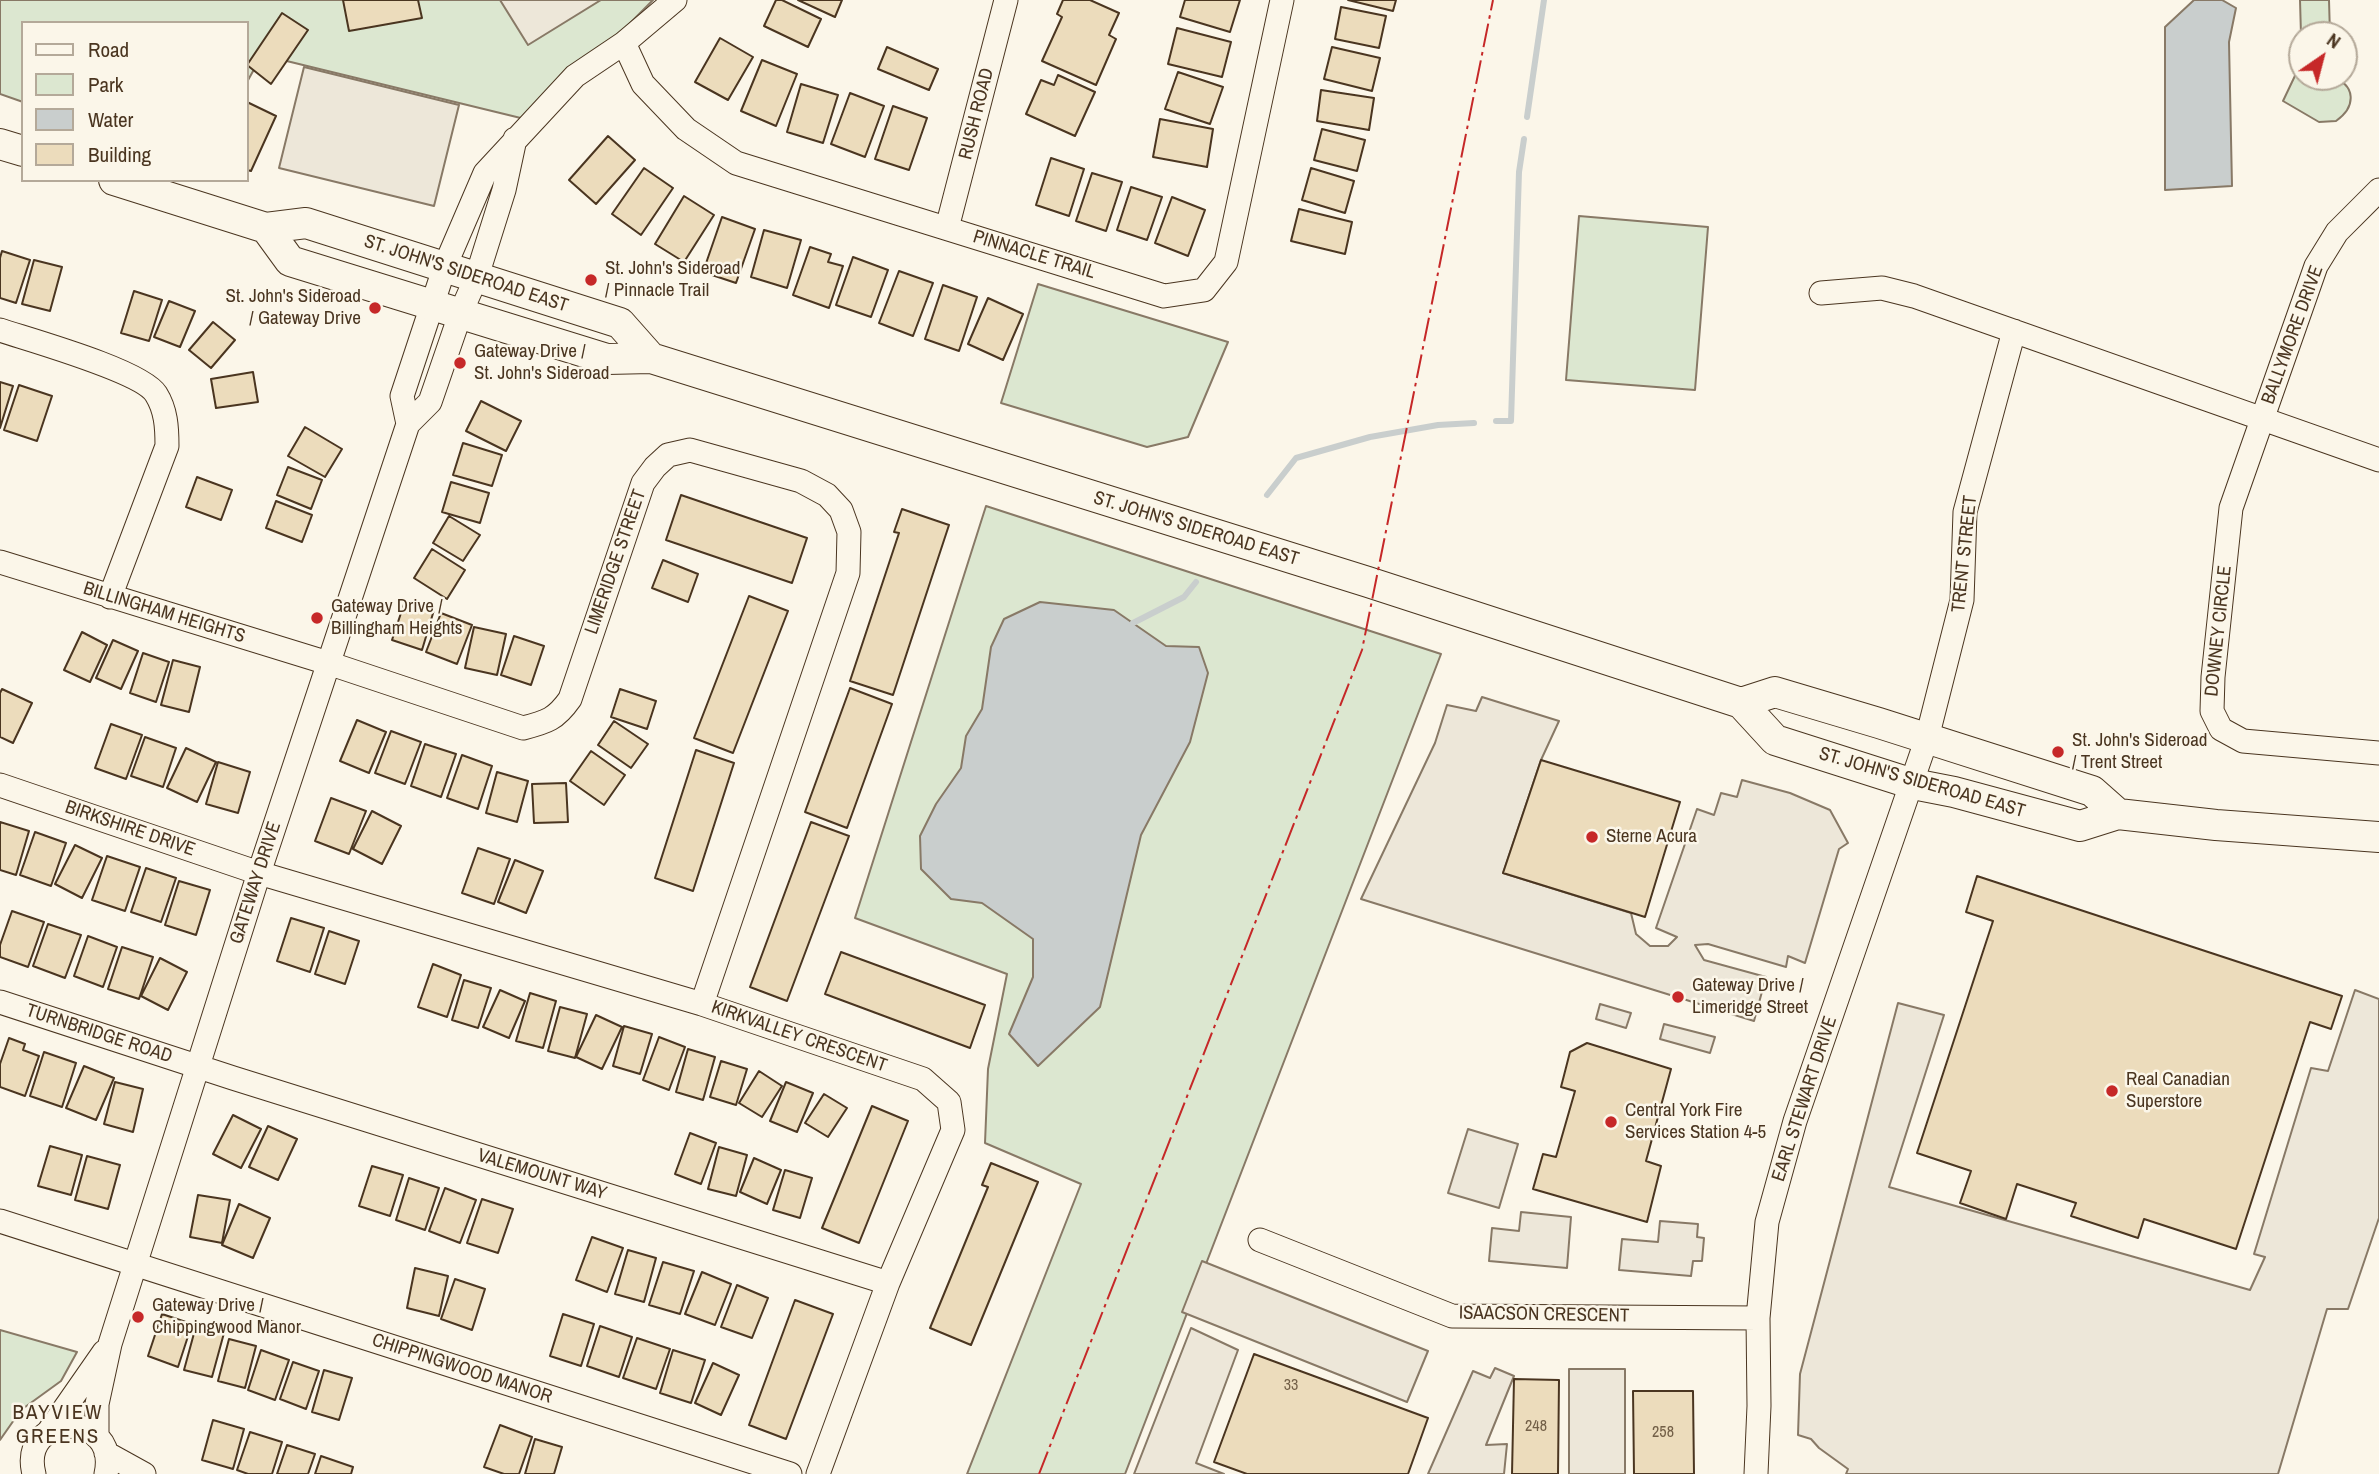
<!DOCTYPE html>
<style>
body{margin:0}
#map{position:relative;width:2379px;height:1474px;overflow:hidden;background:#fbf6e9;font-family:"Archivo Narrow",sans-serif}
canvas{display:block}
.legend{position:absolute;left:21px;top:21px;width:228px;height:161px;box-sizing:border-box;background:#fbf6e9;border:2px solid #b4a999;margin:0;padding:9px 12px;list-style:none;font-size:21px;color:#4a3520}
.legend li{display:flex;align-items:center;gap:14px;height:35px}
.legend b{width:35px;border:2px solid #b4a999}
.north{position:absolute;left:2288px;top:21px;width:70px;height:70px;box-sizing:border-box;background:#fbf6e9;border:2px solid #b4a999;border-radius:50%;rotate:35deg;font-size:19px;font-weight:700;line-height:28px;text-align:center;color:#4a3520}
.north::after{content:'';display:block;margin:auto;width:24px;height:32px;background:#c62828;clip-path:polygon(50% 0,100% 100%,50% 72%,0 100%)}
</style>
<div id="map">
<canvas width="2379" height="1474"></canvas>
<ul class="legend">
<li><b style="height:9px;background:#fbf6e9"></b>Road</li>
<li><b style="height:19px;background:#dce7d0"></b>Park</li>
<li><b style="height:19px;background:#c9cecd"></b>Water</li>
<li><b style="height:19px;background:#ecdcbc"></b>Building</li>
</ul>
<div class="north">N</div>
</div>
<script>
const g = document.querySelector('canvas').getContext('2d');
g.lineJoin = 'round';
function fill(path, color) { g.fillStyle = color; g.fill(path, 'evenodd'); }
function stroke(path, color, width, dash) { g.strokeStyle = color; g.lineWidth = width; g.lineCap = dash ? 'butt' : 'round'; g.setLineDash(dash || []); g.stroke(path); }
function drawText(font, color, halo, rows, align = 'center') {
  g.font = font + ' "Archivo Narrow",sans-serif'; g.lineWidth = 5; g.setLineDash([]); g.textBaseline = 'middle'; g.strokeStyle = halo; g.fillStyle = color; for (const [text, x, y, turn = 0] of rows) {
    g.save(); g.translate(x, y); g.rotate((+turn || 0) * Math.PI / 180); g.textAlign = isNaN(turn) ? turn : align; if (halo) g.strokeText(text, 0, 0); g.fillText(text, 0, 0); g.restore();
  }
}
const green = new Path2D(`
 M0,0h653l-120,121 -271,-66 -15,27v-59h-224v79l-23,-8z
 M2300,0h29l1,35h-29z
 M2302,61v16c9,0 20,-2 28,0 27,7 26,30 6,44l-17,1 -36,-21z
 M1579,216l129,11 -13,163 -129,-10z
 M1038,284l190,58 -40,95 -41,10 -146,-44z
 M986,506l455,148 -316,820h-158l114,-290 -96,-41 3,-74 19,-95 -152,-56z
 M0,1330l77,22 -16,29 -40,29 -21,30z`);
const parking = new Path2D(`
 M500,0h101l-73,45z
 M304,67l155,38 -25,101 -155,-38z
 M1482,697l77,24 -18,39 -38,113 128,40 5,21 14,12h18l9,-9 -21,-9 41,-119 17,6 7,-22 16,4 5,-17 48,13 40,17 18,33 -9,6 -34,114 -17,-7 -2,11 -78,-23 -13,1 9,15 62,17 -12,44 -393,-122 74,-156 12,-38 29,6z
 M2355,990l24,9v219l-31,91h-21l-49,165h-432l2,-5 -29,-21 -8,-9 -13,-4 2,-61 98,-371 46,12 -55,172 361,103 15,-33 -11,-3 57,-186 17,3z
 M1600,1004l31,9 -5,15 -30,-9z
 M1664,1024l51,13 -5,16 -50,-14z
 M1468,1129l50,15 -19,64 -51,-15z
 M1521,1212l50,5 -4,51 -78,-7 3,-33 27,3z
 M1660,1221l38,3 -1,13 7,1 -2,23h-9l-2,15 -72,-6 3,-31 36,3z
 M1202,1261l226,90 -21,51 -225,-90z
 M1191,1328l47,22 -42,113 28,11h-90z
 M1495,1368l19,8 -28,69 21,-1 -3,30h-76l45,-103 17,7z
 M1569,1369h56v105h-56z`);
const water = new Path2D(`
 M2194,0h28l14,8 -7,34 3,144 -67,4v-163z
 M1040,602l74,8 52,36 33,1 9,26 -18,69 -49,93 -41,172 -62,59 -29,-32 24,-57v-38l-51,-36 -31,-4 -30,-30 -1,-33 16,-32 25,-36 5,-32 16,-27 9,-62 13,-28z`);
const stream = new Path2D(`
 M1527,117l17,-117
 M1496,421h15l8,-249 5,-33
 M1267,495l29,-37 74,-21 68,-12 36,-2
 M1133,623l51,-26 12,-15`);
const building = new Path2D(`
 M343,0h75l4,18 -73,13z
 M776,0h6l39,19 -13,28 -44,-21z
 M798,0h44l-7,17z
 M1063,0h27l29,13 -10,22 7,4 -20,46 -54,-24 20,-44 -5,-3z
 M1185,0h55l-10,32 -50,-15z
 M1348,0h48l-3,11z
 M1341,7l45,9 -7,32 -44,-9z
 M282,13l26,17 -37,54 -24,-19z
 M1177,28l54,14 -9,35 -54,-13z
 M720,38l33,19 -25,43 -33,-18z
 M887,47l51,22 -9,21 -51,-21z
 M1332,47l48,11 -8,33 -48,-12z
 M762,60l35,14 -21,52 -35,-15z
 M1178,72l45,15 -13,37 -45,-15z
 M1058,75l37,17 -20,44 -49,-22 15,-34 13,5z
 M801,84l37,11 -15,48 -36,-11z
 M1321,90l53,8 -5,32 -52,-9z
 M850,93l34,13 -19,51 -34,-13z
 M247,102l29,14 -25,55 -4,-1z
 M893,106l34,12 -18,52 -34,-11z
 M1160,119l53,10 -6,38 -54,-10z
 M1322,129l43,11 -8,31 -43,-11z
 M608,136l27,24 -39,44 -27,-24z
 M1051,158l33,11 -15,47 -33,-11z
 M644,168l29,20 -32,47 -29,-21z
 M1311,168l43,13 -9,32 -43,-13z
 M1092,173l30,9 -16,49 -30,-10z
 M1131,187l31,10 -15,43 -30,-10z
 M684,196l30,19 -30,47 -29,-18z
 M1172,197l33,13 -17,46 -33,-13z
 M1299,209l53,13 -7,32 -54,-13z
 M722,217l33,12 -19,54 -33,-11z
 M764,230l37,10 -14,48 -36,-11z
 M810,247l21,7 -3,8 15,4 -14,42 -36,-13z
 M2,251l28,9 -14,43 -16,-5v-40z
 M853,257l35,13 -17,47 -35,-12z
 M34,260l28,7 -12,44 -28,-7z
 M899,271l34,12 -20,53 -34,-13z
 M943,285l34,12 -18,54 -34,-12z
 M134,291l28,9 -13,41 -28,-8z
 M988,298l35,16 -20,46 -35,-16z
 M169,301l26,10 -15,36 -26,-10z
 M213,322l22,18 -24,28 -22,-18z
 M253,372l5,30 -42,6 -5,-29z
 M0,382l13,4 -13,42z
 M19,385l33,11 -15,45 -33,-11z
 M481,401l40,20 -15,30 -40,-20z
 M305,427l37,22 -17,28 -37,-21z
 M463,443l39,12 -10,31 -39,-11z
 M288,467l34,13 -11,29 -34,-14z
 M197,477l35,13 -11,30 -35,-13z
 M451,482l38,11 -9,30 -38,-11z
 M681,495l126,43 -15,45 -126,-43z
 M276,501l36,14 -10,27 -36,-14z
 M902,509l47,16 -56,170 -43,-14 49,-148 -5,-1z
 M449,516l31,19 -17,26 -30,-18z
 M432,549l33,21 -18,29 -33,-21z
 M663,560l35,14 -10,28 -36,-14z
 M749,596l39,15 -55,142 -39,-15z
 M405,601l29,9 -12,40 -30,-10z
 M441,613l31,12 -15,39 -31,-12z
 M474,627l32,7 -9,41 -32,-7z
 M82,632l25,13 -17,37 -26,-12z
 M514,636l30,10 -13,39 -30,-10z
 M113,640l25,11 -17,38 -25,-11z
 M143,653l26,9 -13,40 -26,-9z
 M173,660l27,7 -11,45 -28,-7z
 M850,688l42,16 -45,124 -42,-16z
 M2,689l30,14 -19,40 -13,-6v-44z
 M620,689l36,12 -9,28 -36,-12z
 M357,720l29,12 -17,41 -29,-12z
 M614,721l34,23 -17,24 -33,-23z
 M111,724l31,11 -16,44 -31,-11z
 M391,731l30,11 -16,42 -30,-11z
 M145,737l31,11 -13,39 -32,-11z
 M425,744l31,10 -15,43 -30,-11z
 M186,748l30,14 -19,40 -30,-14z
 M696,750l38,13 -41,128 -38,-13z
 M591,751l34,24 -21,30 -34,-24z
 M462,755l30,11 -14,43 -31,-11z
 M1541,760l139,42 -35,115 -142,-44z
 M218,762l32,10 -12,41 -32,-9z
 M497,772l31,9 -11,41 -31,-9z
 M566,783l2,39 -34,1 -2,-39z
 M331,798l35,13 -17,43 -34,-13z
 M372,811l29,15 -19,38 -29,-15z
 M0,822l29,9 -13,44 -16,-5z
 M811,822l38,14 -62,165 -37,-14z
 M35,832l31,11 -15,43 -31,-11z
 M75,845l27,13 -20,40 -27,-14z
 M478,848l32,11 -16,45 -32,-11z
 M107,856l33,11 -15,44 -33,-11z
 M515,860l28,11 -17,42 -28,-11z
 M146,868l30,10 -15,44 -30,-10z
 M1977,876l365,120 -11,33 -21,-7 -74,227 -92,-30 -6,19 -67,-22 5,-13 -59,-19 -11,35 -46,-16 11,-32 -54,-18 76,-232 -27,-9z
 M179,881l31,9 -14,45 -31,-10z
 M12,911l32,11 -16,45 -28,-10v-12z
 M291,918l33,10 -14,44 -33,-11z
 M48,924l33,11 -16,43 -32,-12z
 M329,931l30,10 -14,43 -30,-10z
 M88,936l29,11 -14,40 -29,-11z
 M122,947l31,10 -14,42 -31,-10z
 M841,952l144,53 -15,43 -145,-54z
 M160,958l27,14 -19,38 -27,-14z
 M433,964l28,11 -14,42 -29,-10z
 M464,980l27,8 -13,40 -26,-8z
 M500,990l25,11 -16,37 -26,-11z
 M530,993l26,8 -13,47 -27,-7z
 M560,1007l27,7 -12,44 -27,-7z
 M596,1015l26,12 -20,42 -26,-12z
 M624,1026l28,8 -12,40 -27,-8z
 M659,1037l26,10 -16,43 -26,-10z
 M9,1038l16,6 -2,6 16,6 -14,40 -25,-9v-23z
 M1587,1043l84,26 -25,92 15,5 -14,56 -114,-33 10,-35 13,3 19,-66 -14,-4 9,-35z
 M688,1049l27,8 -12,43 -27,-8z
 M44,1052l32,11 -14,44 -32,-11z
 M721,1061l26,8 -11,36 -26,-8z
 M84,1066l30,12 -18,42 -30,-12z
 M759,1071l23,15 -20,31 -23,-14z
 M115,1082l28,7 -10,43 -29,-8z
 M786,1082l27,11 -16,39 -27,-11z
 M824,1094l23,14 -19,29 -23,-14z
 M872,1106l36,15 -49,122 -37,-15z
 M233,1115l28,14 -20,39 -28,-14z
 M268,1126l29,13 -19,41 -29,-13z
 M690,1133l26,10 -15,41 -26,-10z
 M50,1146l32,9 -11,40 -33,-9z
 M719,1147l28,8 -11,41 -28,-7z
 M87,1156l33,9 -12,44 -33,-9z
 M754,1158l27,12 -14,34 -27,-12z
 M991,1163l47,19 -67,163 -41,-17 58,-141 -6,-2z
 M372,1166l31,9 -13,41 -31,-10z
 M785,1170l27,8 -12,40 -27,-8z
 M409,1178l30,10 -14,42 -29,-10z
 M445,1188l31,12 -16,43 -31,-12z
 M198,1195l32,5 -8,43 -32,-6z
 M482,1199l31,10 -15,44 -31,-10z
 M239,1204l31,14 -17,40 -31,-13z
 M592,1237l31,11 -16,44 -31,-12z
 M628,1250l28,8 -12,44 -29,-8z
 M663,1262l31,9 -14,43 -31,-9z
 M415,1268l33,8 -9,40 -32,-8z
 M702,1272l29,12 -16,41 -30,-11z
 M455,1279l30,10 -13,41 -31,-11z
 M737,1285l31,13 -16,40 -31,-11z
 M795,1300l38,14 -47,125 -37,-14z
 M162,1314l30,10 -14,43 -30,-11z
 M563,1314l31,10 -13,42 -31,-10z
 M196,1326l28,7 -12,44 -28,-7z
 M600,1326l32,11 -13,40 -32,-11z
 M637,1338l33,11 -14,40 -33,-11z
 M229,1339l27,7 -11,42 -27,-7z
 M261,1350l28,10 -14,40 -27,-10z
 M673,1350l32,10 -14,43 -31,-10z
 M1254,1354l174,64 -20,56h-161l-33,-12z
 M293,1362l26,9 -13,38 -26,-10z
 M713,1363l26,12 -18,40 -26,-12z
 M324,1370l28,8 -13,42 -27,-8z
 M1514,1379l45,1 -1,94h-46z
 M1633,1391h60l1,83h-60z
 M213,1420l31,9 -11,40 -31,-9z
 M500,1425l32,12 -13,37h-15l-20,-7z
 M250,1432l32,10 -10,32h-24l-11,-4z
 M535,1439l27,8 -8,27h-29z
 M287,1445l28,9 -7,20h-31z
 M321,1456l32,11 -2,7h-36z`);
const minor = new Path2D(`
 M675,0l-51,43 19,41 43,45 50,34 428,133 40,-6 22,-28 56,-262
 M2379,190l-42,42 -21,34 -85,242 -18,169 -1,34 9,18 22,12 136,12
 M947,228l59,-228
 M1821,293l61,-5 32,8 465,164
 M0,330c30,10 142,41 156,64 10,16 11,33 11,52l-57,151
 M408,424l-6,-28 43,-130 40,-93 90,-97 49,-33
 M0,562l328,101 195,65c24,-6 33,-9 47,-29l73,-216 12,-16 13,-12 22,-5 111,31 26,14 14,15 8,22 -1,41 -146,431
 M0,785l259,88 443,131 221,75 26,23 4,28 -65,153 -70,191
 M0,1002l233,76 655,205
 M0,1221l790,253
 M1260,1240l192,76 306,2
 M49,1431l55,-79
 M97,1437v-33l13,-60 149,-471 149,-449 22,-22 31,-90 16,-36 27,-86 11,-51
 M106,1453l38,21
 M34,1474c-16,-62 86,-65 72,0
 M1756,1474l3,-68 -1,-88 9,-96 28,-101 132,-383 35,-138 3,-88 49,-181`);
const major = new Path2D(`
 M0,144l23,7
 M114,180l152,48 40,-5 314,100 31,35
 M266,228l24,33 317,98 44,-1 717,224 373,121 34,37 138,44 41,8 126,34 38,-12 98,11 163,12
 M1741,703l34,-11 104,31 213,68 26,23`);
const power = new Path2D(`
 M1039,1474l323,-824 131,-650`);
const markers = [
 [591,280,7,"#c62828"],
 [375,308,7,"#c62828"],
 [460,363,7,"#c62828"],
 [317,618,7,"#c62828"],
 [2058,752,7,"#c62828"],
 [1592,837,7,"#c62828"],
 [1678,997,7,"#c62828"],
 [2112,1091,7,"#c62828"],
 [1611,1122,7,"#c62828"],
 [138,1317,7,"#c62828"]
];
const numberNames = [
 ["33",1291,1386],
 ["248",1536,1427],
 ["258",1663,1433]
];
const streetNames = [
 ["RUSH ROAD",977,114,-76],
 ["PINNACLE TRAIL",1034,255,17],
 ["ST. JOHN'S SIDEROAD EAST",466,274,18],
 ["BALLYMORE DRIVE",2293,335,-70],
 ["ST. JOHN'S SIDEROAD EAST",1196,529,17],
 ["TRENT STREET",1965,554,-84],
 ["LIMERIDGE STREET",616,562,-71],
 ["BILLINGHAM HEIGHTS",164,613,17],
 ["DOWNEY CIRCLE",2219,631,-84],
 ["ST. JOHN'S SIDEROAD EAST",1922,783,16],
 ["BIRKSHIRE DRIVE",130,829,19],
 ["GATEWAY DRIVE",256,883,-72],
 ["TURNBRIDGE ROAD",99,1034,18],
 ["KIRKVALLEY CRESCENT",799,1037,19],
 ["EARL STEWART DRIVE",1805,1099,-72],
 ["VALEMOUNT WAY",542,1175,17],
 ["ISAACSON CRESCENT",1544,1315,1],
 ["CHIPPINGWOOD MANOR",462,1369,18]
];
const poiNames = [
 ["St. John's Sideroad",605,269],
 ["/ Pinnacle Trail",605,291],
 ["St. John's Sideroad",361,297,"right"],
 ["/ Gateway Drive",361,319,"right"],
 ["Gateway Drive /",474,352],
 ["St. John's Sideroad",474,374],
 ["Gateway Drive /",331,607],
 ["Billingham Heights",331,629],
 ["St. John's Sideroad",2072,741],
 ["/ Trent Street",2072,763],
 ["Sterne Acura",1606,837],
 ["Gateway Drive /",1692,986],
 ["Limeridge Street",1692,1008],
 ["Real Canadian",2126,1080],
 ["Superstore",2126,1102],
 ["Central York Fire",1625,1111],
 ["Services Station 4-5",1625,1133],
 ["Gateway Drive /",152,1306],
 ["Chippingwood Manor",152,1328]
];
const neighbourhoodNames = [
 ["BAYVIEW",58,1413],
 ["GREENS",58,1437]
];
fill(green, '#dce7d0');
stroke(green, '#887966', 2);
fill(parking, '#ede7d9');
stroke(parking, '#887966', 2);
fill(water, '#c9cecd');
stroke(water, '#887966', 2);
stroke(stream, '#c9cecd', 6);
fill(building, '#ecdcbc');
stroke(building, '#4a3520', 2);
stroke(minor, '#4a3520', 25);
stroke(major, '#4a3520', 32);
stroke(minor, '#fbf6e9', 23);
stroke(major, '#fbf6e9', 30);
stroke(power, '#c62828', 2, [24, 5, 3.5, 5]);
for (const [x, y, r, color] of markers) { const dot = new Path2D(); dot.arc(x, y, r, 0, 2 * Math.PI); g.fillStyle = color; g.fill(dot); stroke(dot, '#fbf6e9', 2.5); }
drawText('16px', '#725f47', null, numberNames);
drawText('19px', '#4a3520', '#fbf6e9', streetNames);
drawText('19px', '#4a3520', '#fbf6e9', poiNames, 'left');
g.letterSpacing = '2px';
drawText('21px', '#4a3520', '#fbf6e9', neighbourhoodNames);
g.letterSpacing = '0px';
</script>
